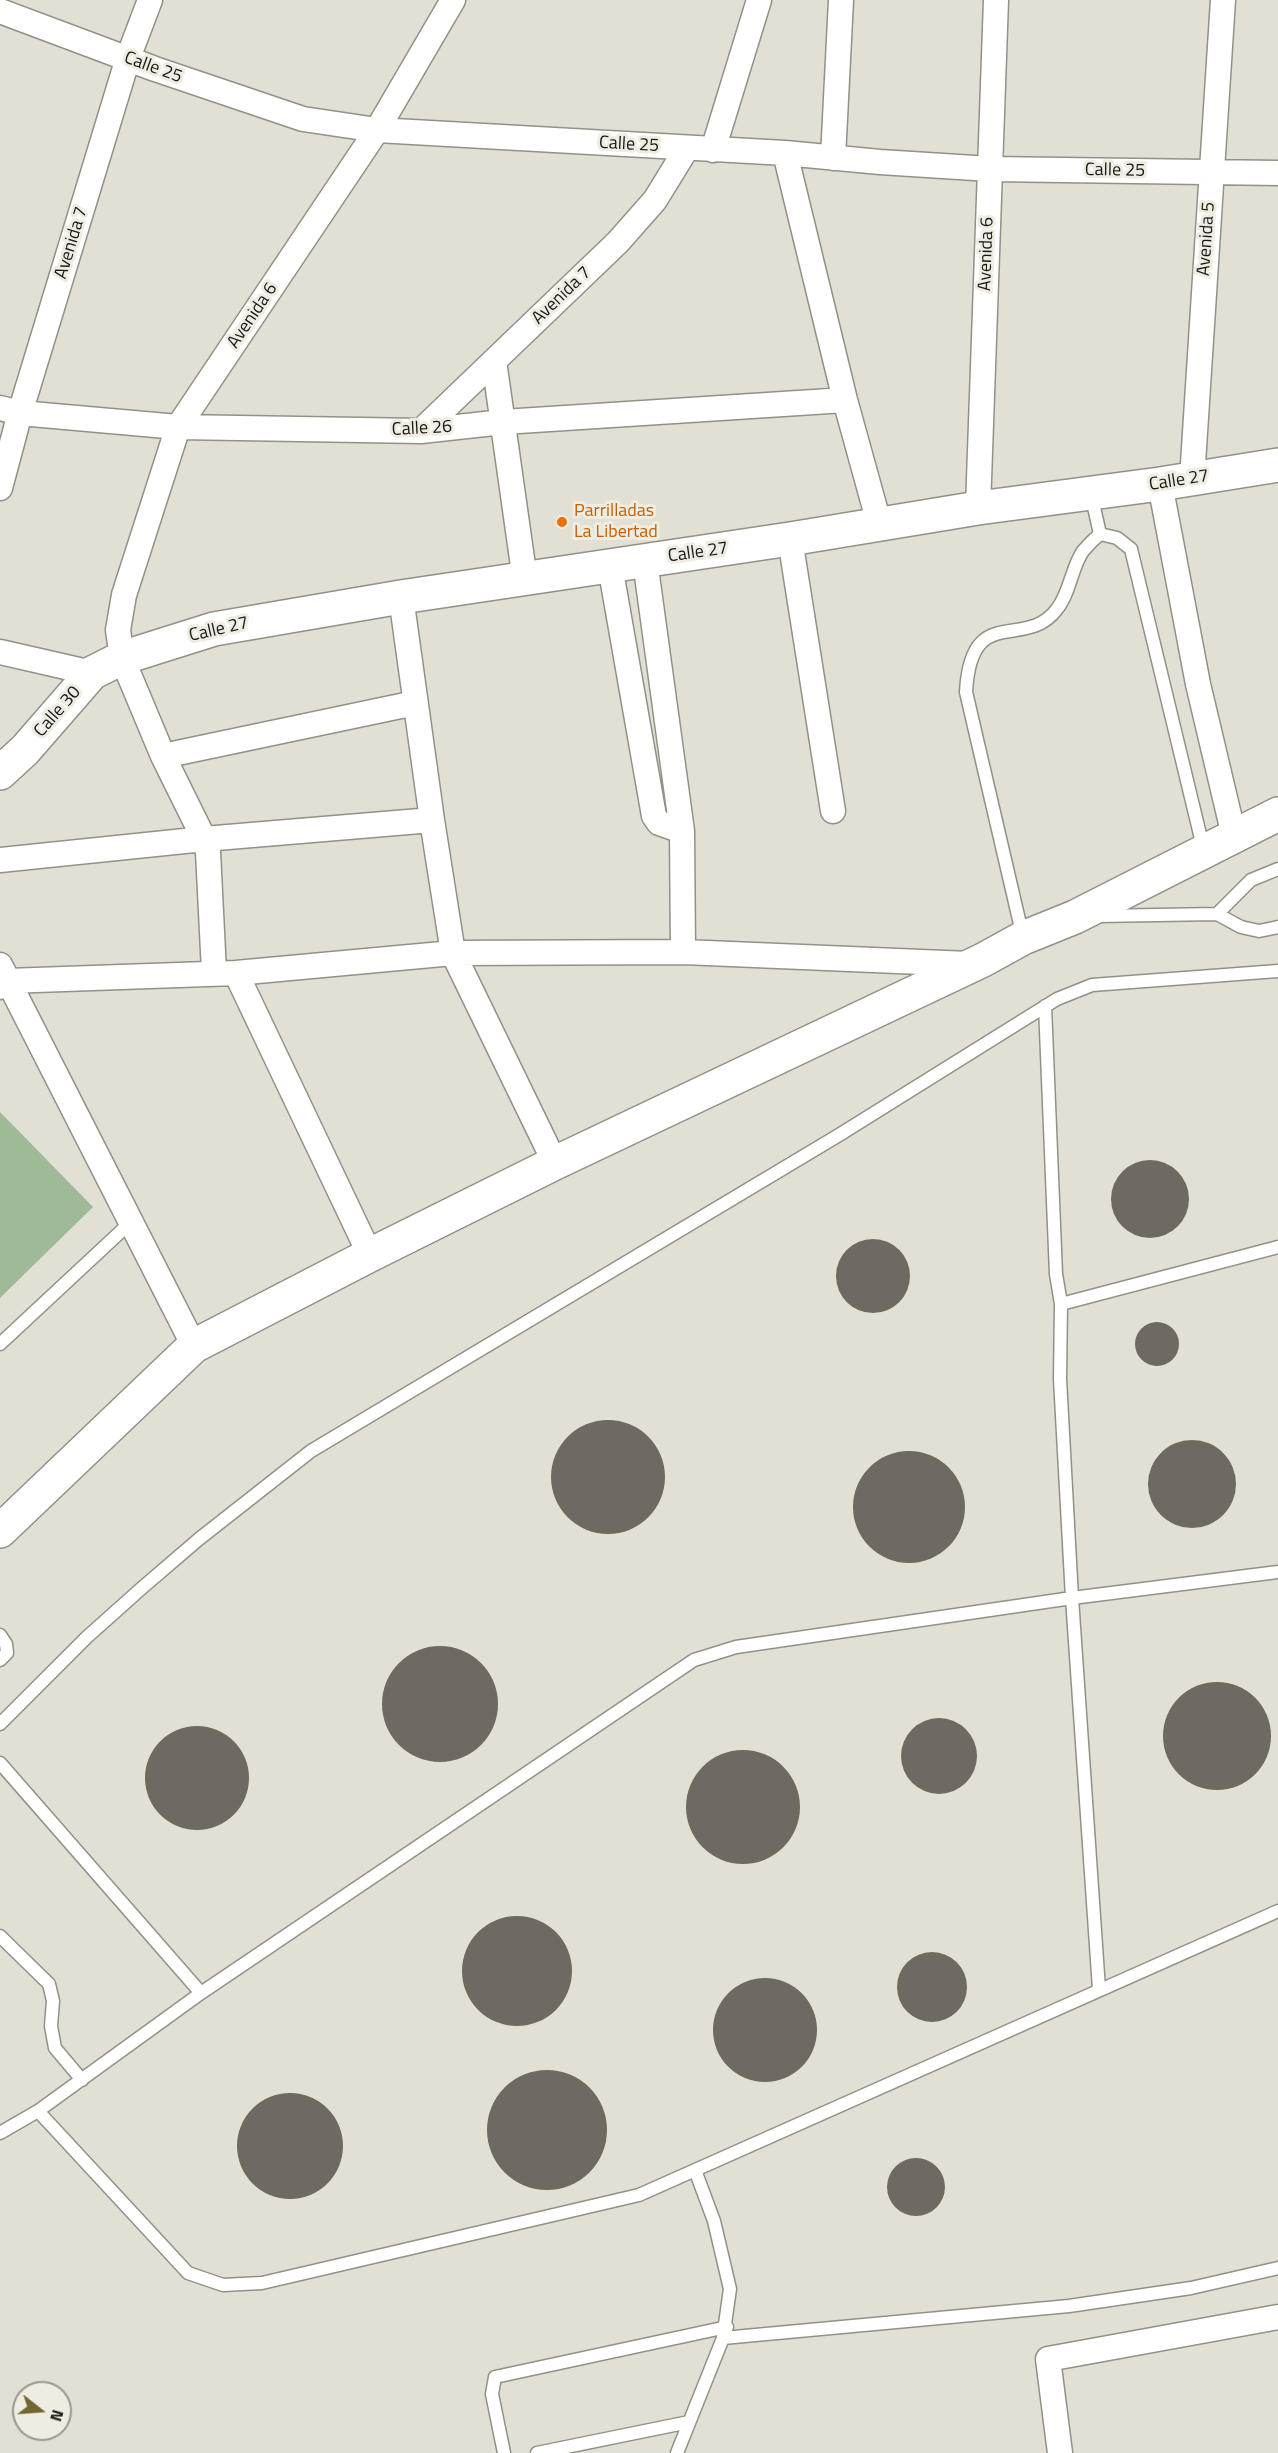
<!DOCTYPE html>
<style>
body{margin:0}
#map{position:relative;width:1278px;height:2453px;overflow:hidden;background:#e2e0d5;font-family:"Titillium Web",sans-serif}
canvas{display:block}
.north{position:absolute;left:12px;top:2381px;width:60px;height:60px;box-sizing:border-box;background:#efede2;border:2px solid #999890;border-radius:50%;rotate:107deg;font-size:16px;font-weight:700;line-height:24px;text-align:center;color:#191814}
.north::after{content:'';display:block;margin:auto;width:21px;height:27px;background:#746633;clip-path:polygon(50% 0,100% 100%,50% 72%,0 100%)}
</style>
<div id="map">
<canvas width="1278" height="2453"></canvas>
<div class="north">N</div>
</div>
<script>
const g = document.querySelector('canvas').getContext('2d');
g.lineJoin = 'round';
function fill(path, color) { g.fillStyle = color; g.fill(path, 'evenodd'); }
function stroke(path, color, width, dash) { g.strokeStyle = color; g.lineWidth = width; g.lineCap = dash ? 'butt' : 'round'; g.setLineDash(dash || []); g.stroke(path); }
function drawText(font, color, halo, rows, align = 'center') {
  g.font = font + ' "Titillium Web",sans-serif'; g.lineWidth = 6; g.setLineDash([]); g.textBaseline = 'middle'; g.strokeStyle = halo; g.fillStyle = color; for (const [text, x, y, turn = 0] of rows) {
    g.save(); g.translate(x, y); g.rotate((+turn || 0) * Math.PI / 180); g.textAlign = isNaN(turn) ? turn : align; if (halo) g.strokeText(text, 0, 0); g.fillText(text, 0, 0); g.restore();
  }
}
const green = new Path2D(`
 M0,1112l93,95 -93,91z`);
const building = new Path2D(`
 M1111 1199a39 39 0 1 1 78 0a39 39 0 1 1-78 0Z
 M836 1276a37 37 0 1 1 74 0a37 37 0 1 1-74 0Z
 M1135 1344a22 22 0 1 1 44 0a22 22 0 1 1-44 0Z
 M551 1477a57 57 0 1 1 114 0a57 57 0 1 1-114 0Z
 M1148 1484a44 44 0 1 1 88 0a44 44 0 1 1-88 0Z
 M853 1507a56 56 0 1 1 112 0a56 56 0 1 1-112 0Z
 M382 1704a58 58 0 1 1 116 0a58 58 0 1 1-116 0Z
 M1163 1736a54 54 0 1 1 108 0a54 54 0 1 1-108 0Z
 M901 1756a38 38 0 1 1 76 0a38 38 0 1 1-76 0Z
 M145 1778a52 52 0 1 1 104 0a52 52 0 1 1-104 0Z
 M686 1807a57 57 0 1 1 114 0a57 57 0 1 1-114 0Z
 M462 1971a55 55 0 1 1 110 0a55 55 0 1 1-110 0Z
 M897 1987a35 35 0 1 1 70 0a35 35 0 1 1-70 0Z
 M713 2030a52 52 0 1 1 104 0a52 52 0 1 1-104 0Z
 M487 2130a60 60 0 1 1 120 0a60 60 0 1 1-120 0Z
 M237 2146a53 53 0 1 1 106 0a53 53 0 1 1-106 0Z
 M887 2187a29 29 0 1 1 58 0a29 29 0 1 1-58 0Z`);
const service = new Path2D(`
 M1091,494l9,40 17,4 14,11 73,302
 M1217,914l34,-34 27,-11
 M1097,916l120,-2 24,13 18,4 19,-4
 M1023,937l-57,-245c5,-91 59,-40 91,-83 13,-16 15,-43 26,-58 5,-6 11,-12 17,-17
 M1045,1006l11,268 5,30 -1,75 12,219 27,391
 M1061,1304l217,-57
 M0,1344l131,-122
 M0,1635l6,9 1,9 -7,7
 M0,1724l87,-87 56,-50 56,-48 112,-88 528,-316 218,-136 35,-14 186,-14
 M0,1763l201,230
 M0,1936l49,48 4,17 -2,25 4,22 27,32
 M38,2111l150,162 35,12 39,-2 377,-88 639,-284
 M0,2133l38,-22 163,-118 493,-333 42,-13 336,-49 206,-26
 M723,2338l346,-32 122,-18 87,-20
 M504,2453l-12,-59 3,-17 232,-50
 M537,2453l152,-31
 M677,2453l46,-115 7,-49 -16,-68 -19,-51`);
const minor = new Path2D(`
 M0,11l155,58 148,50 74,11 408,23 95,9 110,7 288,4
 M713,150l46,-150
 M785,153l60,247 34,123
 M833,158l8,-158
 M494,361l31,219
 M0,408l20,5 158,14 243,4 82,-9 342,-22
 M421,431l197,-189 37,-42 32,-52
 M1192,479l31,-479
 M1160,484l38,200 36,152
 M0,488l20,-75 108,-355 22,-58
 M978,508l18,-508
 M790,539l43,272
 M645,561l37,270 1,121
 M610,566l44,250 5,7 23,8
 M401,597l31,223 21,133 102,210
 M0,652l92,21
 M163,756l252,-53
 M0,860l204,-21 228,-19
 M0,965l194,381
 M214,972l-6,-120 -4,-13 -41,-83 -41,-98 -4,-28 6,-35 54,-168 199,-297 76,-130
 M236,973l134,282
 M0,987l7,-6 229,-8 217,-20 230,-1 286,12
 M1060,2453l-12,-94 230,-42`);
const secondary = new Path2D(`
 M0,773l25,-23 67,-77 30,-15 92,-29 187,-32 389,-58 188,-31 182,-24 118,-19
 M0,1531l194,-185 176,-91 185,-92 428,-203 40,-22 52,-21 203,-103`);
const markers = [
 [562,522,6,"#e8710a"]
];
const streetNames = [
 ["Calle 25",153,68,20],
 ["Calle 25",629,145,3],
 ["Calle 25",1115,171,1],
 ["Avenida 5",1207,239,-86],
 ["Avenida 7",72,243,-73],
 ["Avenida 6",987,254,-88],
 ["Avenida 7",562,296,-44],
 ["Avenida 6",253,316,-56],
 ["Calle 26",422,429,-3],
 ["Calle 27",1179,481,-9],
 ["Calle 27",698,553,-8],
 ["Calle 27",219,630,-13],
 ["Calle 30",58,712,-49]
];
const foodNames = [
 ["Parrilladas",574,512],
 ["La Libertad",574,533]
];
fill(green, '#9eba97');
fill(building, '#6f6a61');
stroke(service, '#929187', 15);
stroke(minor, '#929187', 27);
stroke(secondary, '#929187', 36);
stroke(service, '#fff', 12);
stroke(minor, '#fff', 24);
stroke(secondary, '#fff', 33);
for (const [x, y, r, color] of markers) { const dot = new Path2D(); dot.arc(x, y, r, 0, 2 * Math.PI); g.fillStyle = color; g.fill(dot); stroke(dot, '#efede2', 2); }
drawText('18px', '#191814', '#efede2', streetNames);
drawText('18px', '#c56008', '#efede2', foodNames, 'left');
</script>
